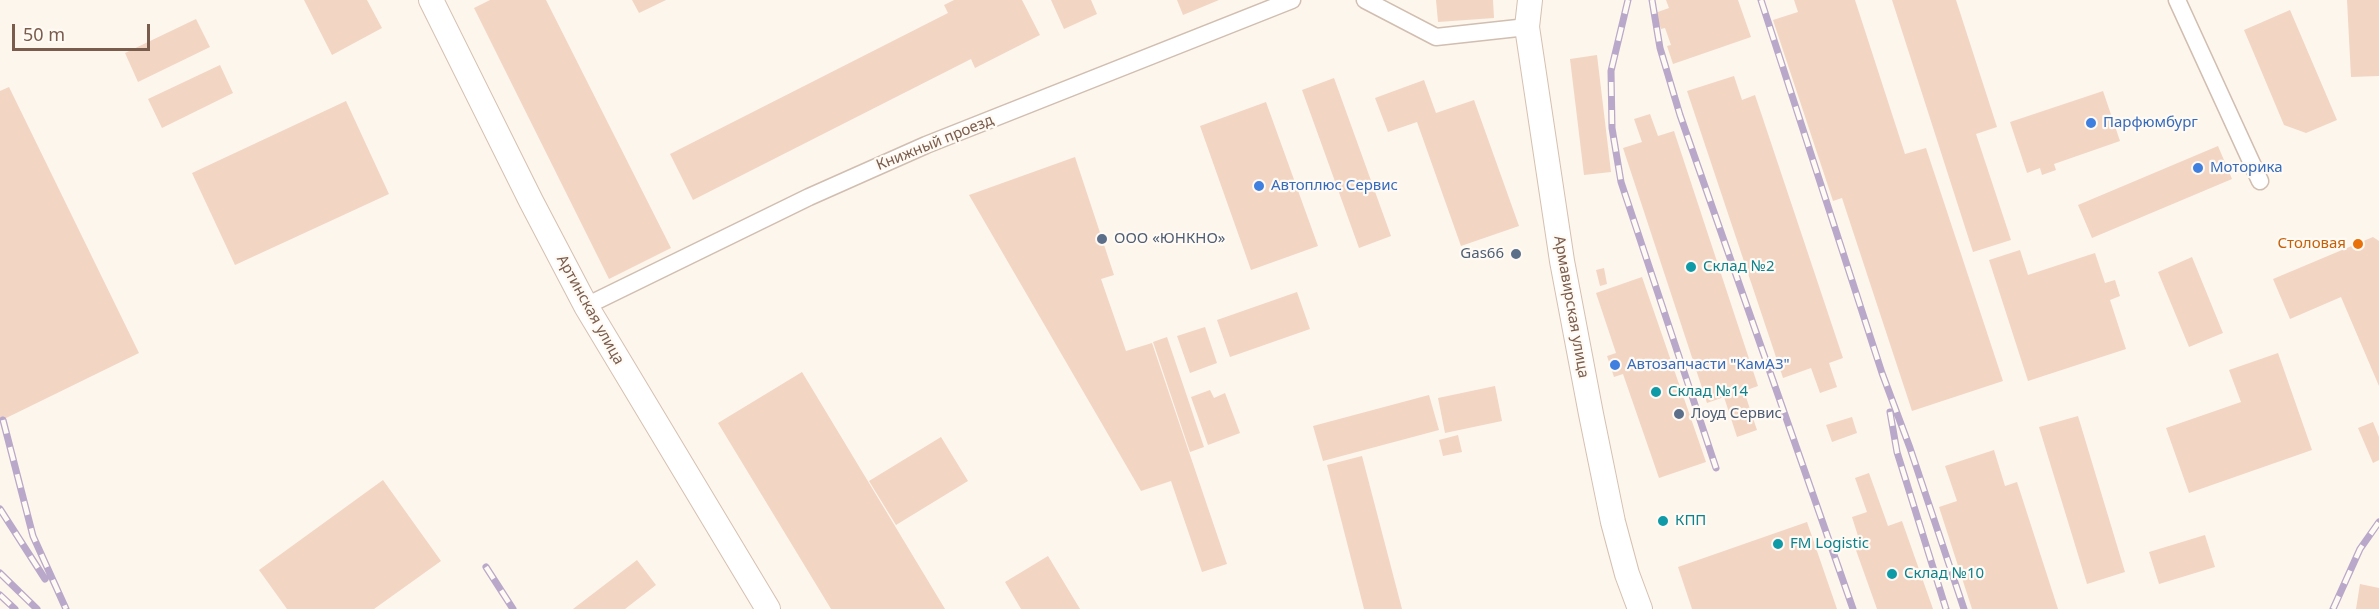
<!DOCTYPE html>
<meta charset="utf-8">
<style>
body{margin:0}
#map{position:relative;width:2379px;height:609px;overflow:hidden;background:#fdf6ec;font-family:"Noto Sans",sans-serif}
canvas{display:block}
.scale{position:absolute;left:12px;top:24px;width:138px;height:27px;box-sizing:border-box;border:3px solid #7a5c4d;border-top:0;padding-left:8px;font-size:18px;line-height:21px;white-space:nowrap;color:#7a5c4d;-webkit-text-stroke:4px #fffaf3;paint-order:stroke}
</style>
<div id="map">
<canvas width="2379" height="609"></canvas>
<div class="scale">50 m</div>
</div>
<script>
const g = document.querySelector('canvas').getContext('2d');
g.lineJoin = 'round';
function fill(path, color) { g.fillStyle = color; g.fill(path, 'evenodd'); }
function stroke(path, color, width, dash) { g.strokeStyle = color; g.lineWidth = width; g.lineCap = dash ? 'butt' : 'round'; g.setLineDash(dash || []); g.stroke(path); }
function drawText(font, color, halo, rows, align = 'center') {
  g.font = font + ' "Noto Sans",sans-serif'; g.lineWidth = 4.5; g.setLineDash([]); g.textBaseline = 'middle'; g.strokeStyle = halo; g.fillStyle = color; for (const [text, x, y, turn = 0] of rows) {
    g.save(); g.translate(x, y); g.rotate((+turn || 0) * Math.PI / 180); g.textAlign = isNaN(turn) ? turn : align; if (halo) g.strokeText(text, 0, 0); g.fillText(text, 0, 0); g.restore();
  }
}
const building = new Path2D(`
 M304,0h63l15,28 -50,27z
 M490,0h56l125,248 -62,31 -135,-271z
 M632,0h34l-27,13z
 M954,0h68l18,35 -65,33 -4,-9 -278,141 -23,-46 278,-141 -4,-8z
 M1051,0h40l6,14 -33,15z
 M1177,0h42l-36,15z
 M1436,0h57l1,18 -56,4z
 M1666,0h72l13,37 -78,27 -6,-18 4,-1 -6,-17 -4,1 -6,-16 14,-5z
 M1794,0h61l50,154 21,-6 77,233 -91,30 -70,-213 -9,3 -60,-181 25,-8z
 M1892,0h64l41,127 -21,7 35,106 -38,12z
 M2347,0h32v76l-28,1z
 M2290,10l47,110 -31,13 -22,-8 -40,-95z
 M196,19l14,28 -72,35 -13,-29z
 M1597,55l14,117 -27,3 -14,-116z
 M220,65l13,28 -71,35 -14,-29z
 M1734,76l8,24 13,-5 88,263 -14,5 8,24 -17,6 -9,-25 -28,10 -96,-287z
 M1334,78l57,158 -32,12 -57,-158z
 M1424,80l12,33 38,-13 45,126 -58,20 -44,-124 -29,10 -13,-34z
 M9,87l130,266 -139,68v-330z
 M2103,91l17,50 -66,23 2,6 -14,5 -2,-7 -13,5 -17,-51z
 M346,101l43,93 -154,71 -43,-92z
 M1266,102l52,144 -67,24 -51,-144z
 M1650,114l8,22 16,-5 84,255 -14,5 13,39 -20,7 -13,-40 -17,6 -84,-255 19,-6 -8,-23z
 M2218,146l14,33 -140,59 -14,-33z
 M1075,157l39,118 -13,4 25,72 26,-8 75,221 -25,8 -31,-91 -30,10 -172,-296z
 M2373,237l6,4v145l-38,-89 -51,22 -17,-40z
 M2020,250l8,25 67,-22 10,30 10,-3 5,16 -10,4 16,49 -98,32 -39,-121z
 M2192,257l31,76 -34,14 -31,-75z
 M1604,268l3,16 -7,2 -4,-16z
 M1642,277l64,185 -47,16 -36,-104 -9,3 -7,-21 9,-3 -20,-60z
 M1297,292l13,37 -80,28 -13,-37z
 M1205,327l12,36 -27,10 -13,-37z
 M1167,337l37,110 -14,5 -37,-110z
 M2278,353l34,97 -123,43 -23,-65 75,-26 -12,-32z
 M802,372l143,237h-114l-113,-186z
 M1495,386l7,35 -57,12 -7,-35z
 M1210,390l4,8 11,-5 15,40 -32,12 -17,-48z
 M1429,395l10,35 -116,31 -10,-35z
 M2078,416l47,156 -38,12 -48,-157z
 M1852,417l5,16 -25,9 -6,-17z
 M2373,422l6,15v23l-6,3 -15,-35z
 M1458,435l4,17 -19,4 -4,-16z
 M941,437l27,44 -72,44 -27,-44z
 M1994,450l11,36 12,-4 41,127h-86l-33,-102 18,-6 -12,-35z
 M1362,456l40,153h-38l-37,-144z
 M1869,473l19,53 14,-5 31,88h-56l-25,-70 6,-3 -6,-19 15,-5 -12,-34z
 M383,480l58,81 -67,48h-87l-28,-39z
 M1807,522l30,87h-145l-14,-42z
 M2205,535l10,32 -56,17 -10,-32z
 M1048,556l32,53h-59l-16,-27z
 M637,560l19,25 -31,24h-52z
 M2360,584l19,4v21h-23z`);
const street = new Path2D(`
 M1365,0l71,37 91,-10
 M2177,0l83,181
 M586,306l223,-109 117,-52 366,-145`);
const secondary = new Path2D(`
 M431,0l100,201 55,105 182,303
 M1530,0l-3,27 35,234 29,153 22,108 14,52 13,35`);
const rail = new Path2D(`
 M1628,0l-17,71 1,57 9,54 95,286
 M1652,0l8,48 20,67 173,494
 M1761,0l121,373 28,75 54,161
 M1890,412l7,40 49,157
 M3,420l30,116 33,73
 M0,509l45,70
 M486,567l27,42
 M0,573l37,36
 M0,595l15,14
 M2333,609l27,-60 19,-27`);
const markers = [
 [2091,123,6,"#3f7fe0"],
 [2198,168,6,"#3f7fe0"],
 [1259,186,6,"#3f7fe0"],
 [1102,239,6,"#5c6f8a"],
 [2358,244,6,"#e8710a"],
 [1516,254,6,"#5c6f8a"],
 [1691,267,6,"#0f9aa8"],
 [1615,365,6,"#3f7fe0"],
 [1656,392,6,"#0f9aa8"],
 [1679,414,6,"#5c6f8a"],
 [1663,521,6,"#0f9aa8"],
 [1778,544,6,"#0f9aa8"],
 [1892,574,6,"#0f9aa8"]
];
const shopNames = [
 ["Парфюмбург",2103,123],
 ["Моторика",2210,168],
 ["Автоплюс Сервис",1271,186],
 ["Автозапчасти \"КамАЗ\"",1627,365]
];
const streetNames = [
 ["Книжный проезд",935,143,-22],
 ["Армавирская улица",1571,307,80],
 ["Артинская улица",590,310,61]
];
const serviceNames = [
 ["ООО «ЮНКНО»",1114,239],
 ["Gas66",1504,254,"right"],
 ["Лоуд Сервис",1691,414]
];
const foodNames = [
 ["Столовая",2346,244]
];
const cultureNames = [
 ["Склад №2",1703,267],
 ["Склад №14",1668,392],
 ["КПП",1675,521],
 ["FM Logistic",1790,544],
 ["Склад №10",1904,574]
];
fill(building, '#f3d5c3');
stroke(street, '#d1beb0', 19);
stroke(secondary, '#d6c0b0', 26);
stroke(street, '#fff', 16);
stroke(secondary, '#fff', 24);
stroke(rail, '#b9a8c9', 7);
stroke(rail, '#fffaf3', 4.5, [14]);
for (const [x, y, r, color] of markers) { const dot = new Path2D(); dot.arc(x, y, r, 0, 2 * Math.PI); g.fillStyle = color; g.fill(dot); stroke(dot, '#fffaf3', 2); }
drawText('15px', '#366cbe', '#fffaf3', shopNames, 'left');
drawText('15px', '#7a5c4d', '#fffaf3', streetNames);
drawText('15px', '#4e5e75', '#fffaf3', serviceNames, 'left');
drawText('15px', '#c56008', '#fffaf3', foodNames, 'right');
drawText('15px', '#0d838f', '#fffaf3', cultureNames, 'left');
</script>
